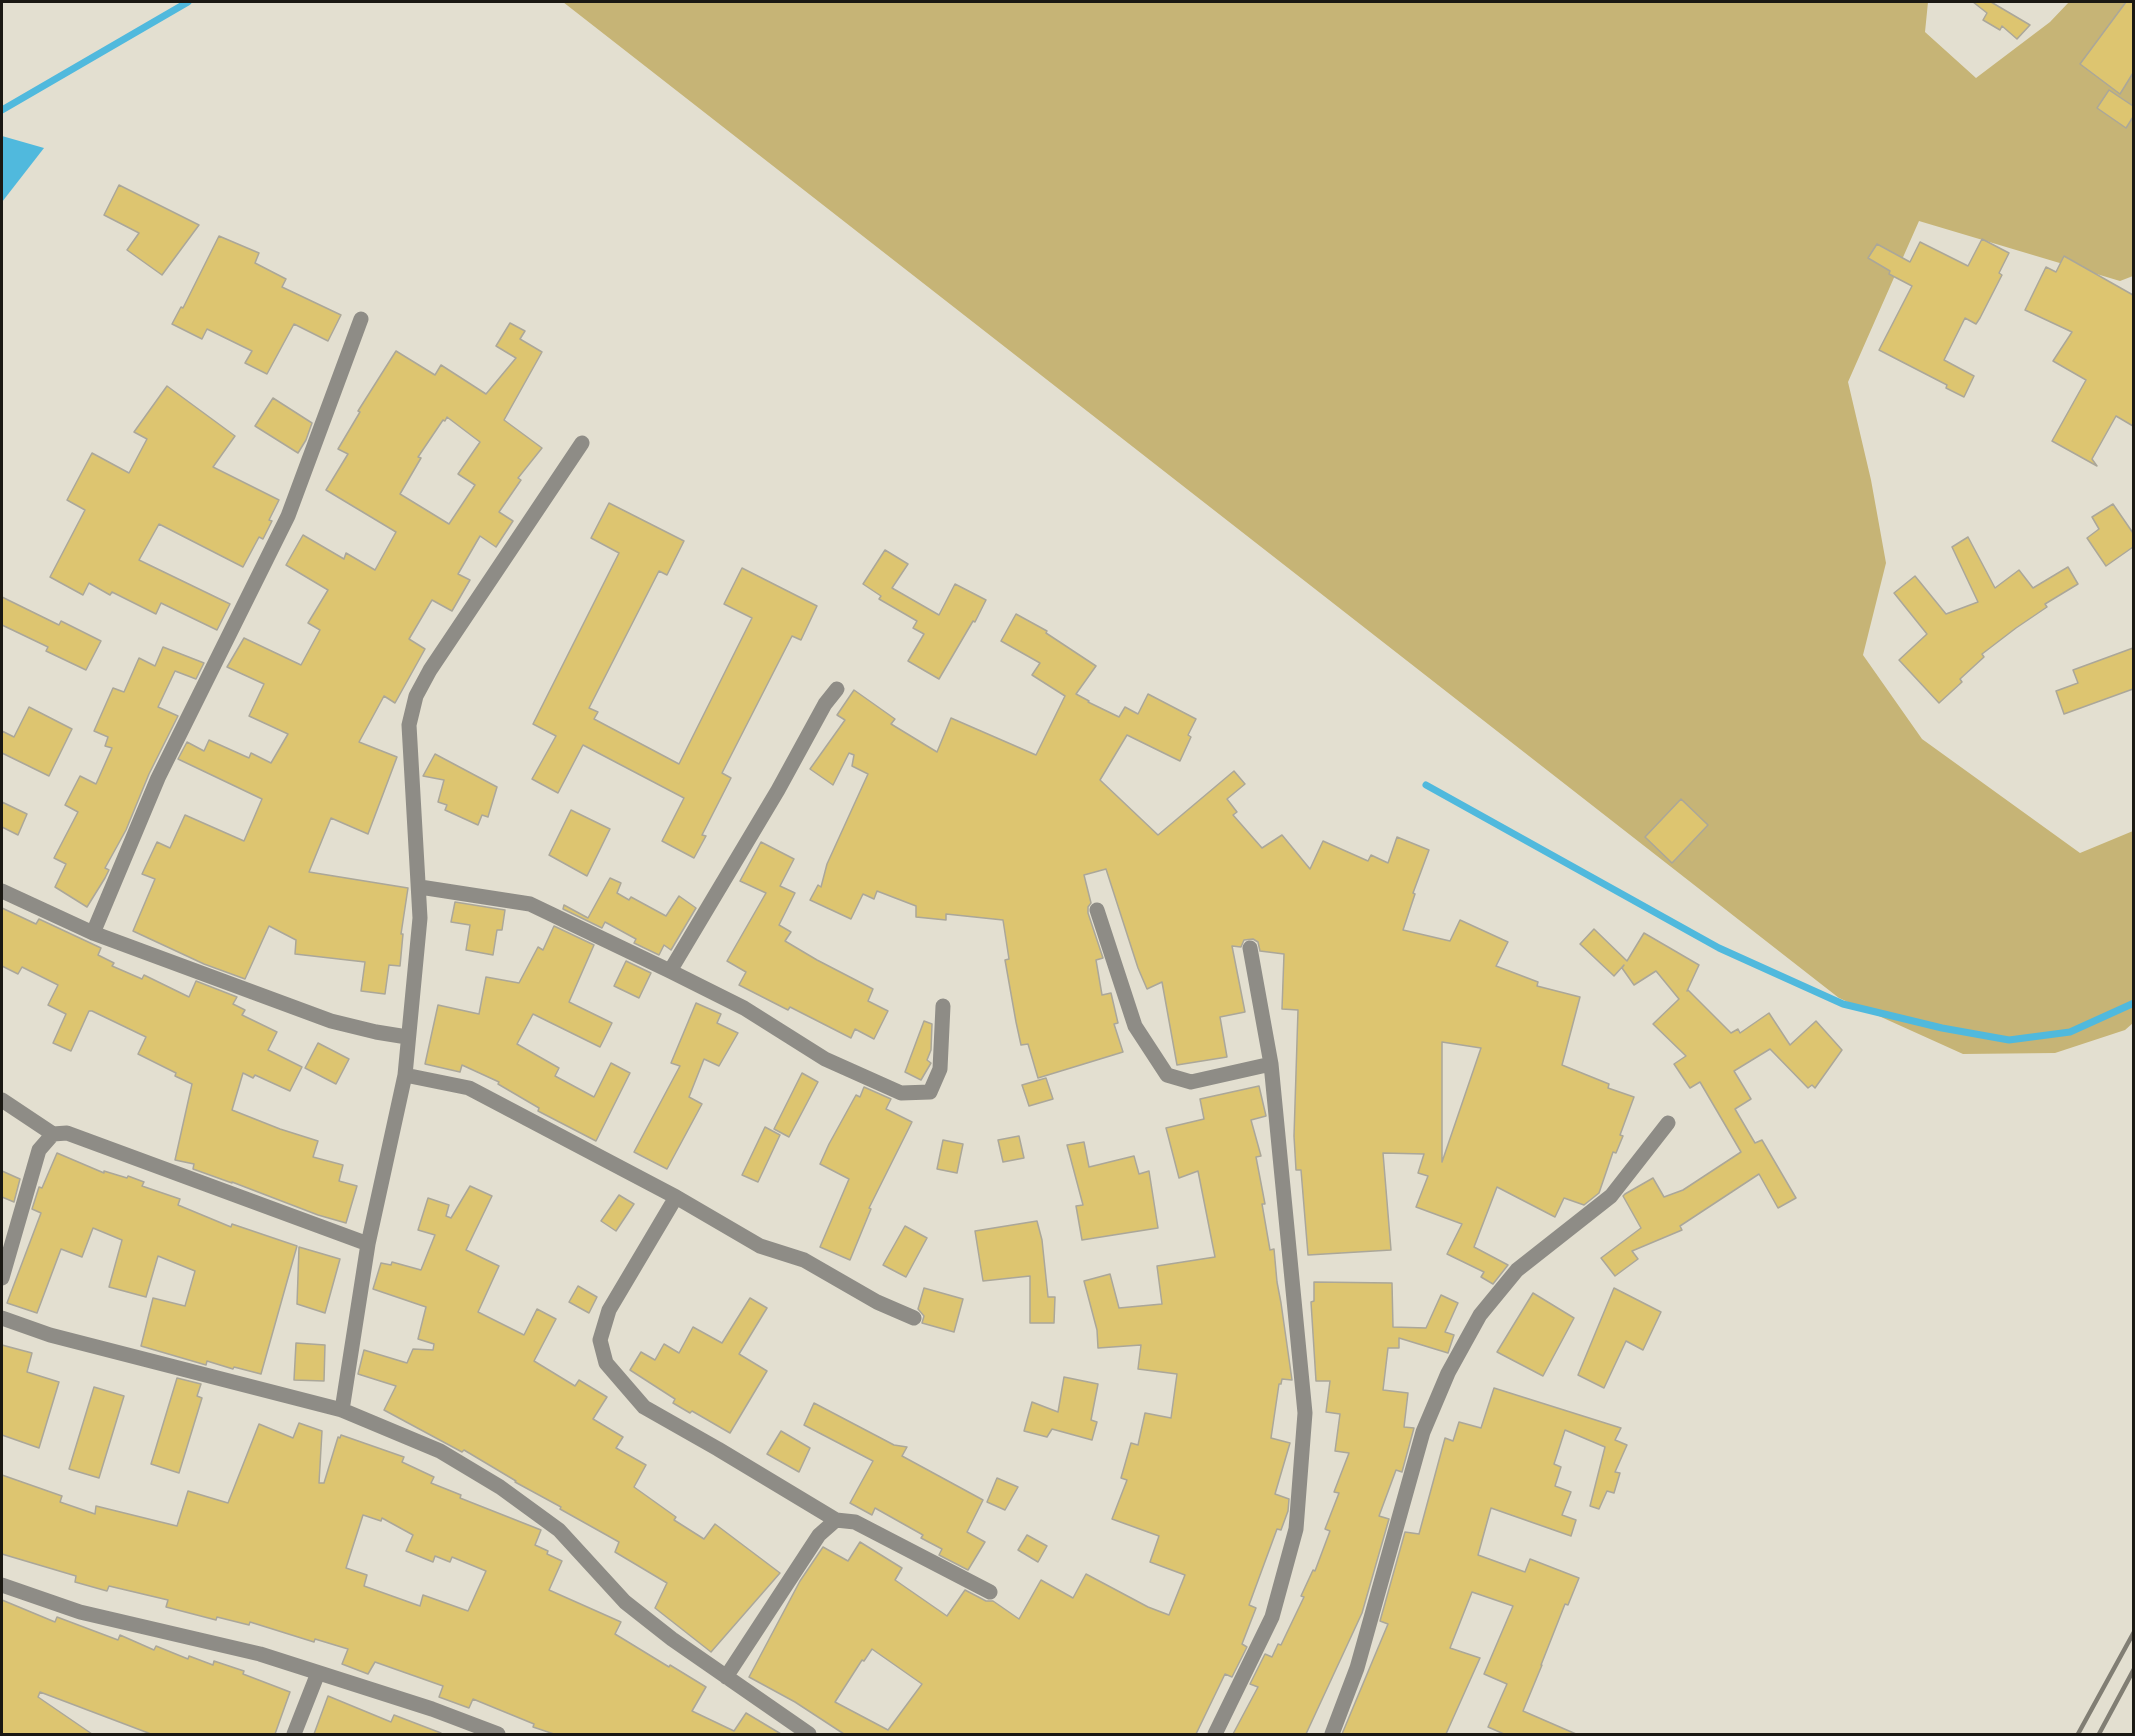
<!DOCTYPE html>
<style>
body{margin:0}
#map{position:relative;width:2135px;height:1736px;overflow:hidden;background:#e3dfd0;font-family:"Zilla Slab",serif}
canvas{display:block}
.frame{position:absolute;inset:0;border:3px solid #1a1813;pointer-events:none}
</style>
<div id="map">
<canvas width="2135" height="1736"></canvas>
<div class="frame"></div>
</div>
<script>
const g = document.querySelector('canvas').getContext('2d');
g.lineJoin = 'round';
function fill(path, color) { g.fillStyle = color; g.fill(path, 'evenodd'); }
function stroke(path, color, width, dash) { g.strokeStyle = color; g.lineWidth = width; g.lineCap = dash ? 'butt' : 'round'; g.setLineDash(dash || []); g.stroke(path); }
const green = new Path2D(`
 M563,2h1365l-3,30 51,46 74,-56 19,-20h64v274l-13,5 -201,-60 -71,161 23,98 15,83 -23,92 59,84 158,114 53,-22v192l-8,7 -70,23 -92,1 -124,-56z`);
const water = new Path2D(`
 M2,136l42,12 -42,54z`);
const stream = new Path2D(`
 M2,110l186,-108
 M1426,785l293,163 124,56 99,24 67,12 61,-8 64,-29`);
const building = new Path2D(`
 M1973,2h18l39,23 -13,14 -15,-13 -2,4 -17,-10 4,-7z
 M2126,2h7v71l-13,21 -40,-30z
 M2109,90l24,16v11l-7,11 -29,-20z
 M119,185l80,40 -37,50 -35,-25 12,-17 -35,-18z
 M219,236l40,17 -4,10 31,16 -4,8 59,28 -13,26 -34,-17 -27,50 -22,-11 7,-12 -45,-22 -5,10 -30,-15 9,-17 2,1z
 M1982,239l27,14 -10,20 3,2 -22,43 -4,6 -11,-6 -21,42 30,16 -10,21 -18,-9 1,-3 -68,-35 33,-64 -23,-12 1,-3 -22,-13 9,-14 33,18 10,-20 48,24z
 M2064,256l69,39v131l-17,-10 -24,43 5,7 -45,-25 34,-61 -33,-19 19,-29 -47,-22 21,-43 10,5z
 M510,323l15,8 -5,8 22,13 -38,68 38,28 -24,30 3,2 -22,32 14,9 -17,26 -16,-11 -22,38 12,6 -18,31 -20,-11 -23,39 16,10 -30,54 -11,-7 -25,46 38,15 -29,77 -37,-16 -22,54 99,16 -7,46h2l-3,32 -11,-1 -4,29 -24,-3 4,-29 -70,-8 1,-14 -27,-14 -24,53 -41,-15 -71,-33 22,-52 -13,-5 15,-32 13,6 15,-33 59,26 18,-42 -84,-40 9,-17 17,9 5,-11 40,18 2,-5 20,10 17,-29 -39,-18 15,-32 -37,-17 17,-29 57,27 19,-35 -12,-7 20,-33 -42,-25 17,-30 41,24 2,-6 29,17 21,-38 -70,-42 22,-36 -10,-5 22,-37 -2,-1 38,-60 39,24 6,-10 45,29 30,-36 -20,-12zM447,417l33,25 -22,32 17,11 -26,39 -49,-30 21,-36 -3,-1 25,-37 2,1z
 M167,386l68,50 -22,31 66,33 -10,20 3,1 -9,18 -4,-2 -16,30 -84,-43 -20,36 91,44 -13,26 -56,-27 -5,11 -44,-22 -2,3 -21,-12 -6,12 -33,-18 35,-67 -18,-10 25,-47 37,20 18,-34 -13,-7z
 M273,398l39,25 -6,17 -8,13 -43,-27z
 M609,503l75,38 -17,34 -8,-4 -70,137 9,4 -4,7 85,45 73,-146 -28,-14 18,-36 75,38 -16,34 -9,-4 -70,137 9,5 -29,57 4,1 -12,22 -32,-17 22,-43 -101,-53 -25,48 -26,-14 24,-43 -23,-12 86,-171 -28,-15z
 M2113,504l20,29v14l-27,19 -19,-28 12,-9 -7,-12z
 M1968,537l27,51 24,-18 14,18 35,-21 10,17 -33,20 2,3 -31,21 -34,26 2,3 -24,22 2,3 -23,21 -40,-43 28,-26 -33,-41 21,-17 31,38 32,-12 -26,-55z
 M885,550l23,14 -16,24 47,27 16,-31 31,16 -11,22 -2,-1 -34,58 -31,-18 16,-27 -11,-6 4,-7 -38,-22 2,-3 -18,-12z
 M2,597l57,28 2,-4 40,20 -15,29 -40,-19 2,-4 -46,-22z
 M1016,614l31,17 -1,2 50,33 -20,28 13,7 -1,1 31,15 6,-10 13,7 10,-20 48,25 -8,16 3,2 -11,24 -53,-26 -27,45 58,55 76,-64 11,13 -18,15 10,13 -4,3 29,33 20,-13 28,34 13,-28 45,20 3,-6 17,8 9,-26 32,13 -16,43 2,1 -12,36 47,11 10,-21 48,22 -12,24 42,16 -1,4 43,11 -18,68 47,19 -1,4 26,9 -14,38 3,1 -7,17 -3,-1 -14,41 -15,12 -20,-7 -9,19 -58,-30 -23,60 34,18 -15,19 -12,-7 3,-5 -37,-18 15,-30 -46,-17 12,-31 -10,-3 6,-19 -41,-1 8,97 -83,5 -7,-85h-5l-2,-34 4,-126 -16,-1 2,-55 -24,-3 -2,-9 -5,-3 -9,1 -3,7 -9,-1 13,66 -25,5 7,40 -50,8 -15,-83 -15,7 -9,-21 -32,-99 -22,6 7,28 -3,4v6l15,45 -7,2 6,35 9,-2 7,30 -4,1 9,28 -85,26 -10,-34 -7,1 -5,-23 -11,-62 4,-1 -6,-39 -57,-6v6l-30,-3v-11l-39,-15 -3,8 -11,-5 -12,25 -41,-19 8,-15 3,2 6,-23 41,-90 -16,-8 2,-11 -5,-2 -16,32 -23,-16 35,-49 -8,-5 17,-25 41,29 -4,5 46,28 14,-34 85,37 29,-59 -33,-21 8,-12 -39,-22zM1442,1042l39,6 -39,114z
 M163,647l41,16 -8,16 -21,-8 -17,36 20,9 -29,58 -23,56 -21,38 4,2 -4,8 -18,29 -32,-20 11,-23 -12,-6 24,-46 -13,-7 15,-29 16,8 16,-36 -7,-2 3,-9 -14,-6 19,-43 11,4 15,-34 16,8z
 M2133,648v41l-69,25 -8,-23 22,-8 -5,-13z
 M29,707l43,22 -23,47 -47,-23v-22l12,6z
 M435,754l62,33 -9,30 -6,-2 -4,10 -33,-15 2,-5 -9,-3 6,-22 -21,-4z
 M1681,799l27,26 -36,38 -27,-26z
 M2,802l25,12 -9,21 -16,-8z
 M571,810l39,19 -23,47 -38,-21z
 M761,842l33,17 -14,27 15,7 -16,32 12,7 -6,9 32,19 56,29 -5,12 20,10 -14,28 -19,-10 -4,9 -61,-31 -2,3 -49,-25 7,-13 -19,-11 39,-68 -26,-12z
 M610,878l11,5 -4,10 12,7 2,-3 35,19 13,-20 17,12 -25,42 -7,-5 -5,10 -25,-12 2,-4 -31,-17 -3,6 -39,-19 1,-4 24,13z
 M455,902l50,8 -3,20h-5l-4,25 -27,-5 4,-25 -19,-3z
 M2,908l34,16 3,-5 62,29 -3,7 16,8 -2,3 30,13 2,-4 45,22 7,-16 41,16 -4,7 12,6 -3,5 35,17 -9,18 34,17 -12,24 -35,-16 -2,3 -10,-5 -11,37 48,19 38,12 -5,16 30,8 -4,16 18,5 -11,37 -28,-8 -86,-33v1l-39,-14 1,-5 -19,-4 17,-76 -17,-8 1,-3 -38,-19 8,-17 -54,-26h-3l-18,40 -18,-8 13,-29 -18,-9 10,-20 -36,-18 -4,7 -16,-8z
 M554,926l40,19 -25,57 43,21 -12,24 -67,-33 -16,30 42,24 -4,8 39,21 17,-34 19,10 -34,68 -58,-30 1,-3 -41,-24 1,-2 -37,-17 -2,7 -35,-8 13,-59 41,9 7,-37 33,6 19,-36 5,3z
 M1594,929l33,32 17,-28 55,32 -12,26 1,-1 43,43 7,-4 2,4 29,-20 21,32 26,-24 26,29 -27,38 -3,-3 -4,3 -38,-39 -36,22 17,28 -16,10 20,34 7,-3 34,58 -18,10 -19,-34 -79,52 2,4 -50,21 6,8 -23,17 -14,-18 40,-30 -18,-32 2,-2 28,-16 11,19 19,-7 58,-38 -41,-70 -10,6 -16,-24 12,-8 -33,-32 26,-25 -23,-28 -22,14 -12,-17 2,-3 -10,11 -34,-32z
 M626,961l25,12 -12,25 -25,-12z
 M696,1003l25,11 -4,9 21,10 -19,33 -15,-7 -15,38 13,7 -35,65 -33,-17 46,-86 -9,-3z
 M924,1021l8,3 -1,26 -4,10 4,3 -10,17 -16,-8z
 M318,1043l31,16 -13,25 -31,-16z
 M802,1073l16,9 -29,55 -15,-8z
 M1046,1078l7,21 -24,7 -7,-21z
 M1259,1086l7,30 -15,4 10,36 -5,1 9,47h-3l8,46 4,-1 3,33 4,21 11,77 -10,-1 -1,5h-2l-8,54 19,5 -15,51 14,5 -1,12 -7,19 -4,-1 -28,76 7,3 -14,36 5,3 -15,30 -7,-3 -29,60h-352l-49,-32 -46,-25 51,-96 23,-34 25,14 12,-19 42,26 -7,12 52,36 18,-26 21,11h7l26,18 22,-39 32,18 13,-24 62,33 21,8 16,-40 -35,-13 9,-26 -47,-17 15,-39 -6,-2 10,-35 7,2 7,-32 26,5 6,-44 -39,-5 3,-24 -43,3 -1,-18 -13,-49 26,-7 9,34 43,-4 -5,-38 58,-9 -17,-86 -19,7 -13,-50 38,-9 -4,-20zM872,1649l50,35 -34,46 -53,-28 27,-42 2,1z
 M864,1087l27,12 -5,10 26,13 -43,86 2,1 -21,51 -30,-13 29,-68 -29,-15 9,-20 27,-49 4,2z
 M765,1127l15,8 -22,47 -16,-7z
 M1019,1136l5,22 -21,4 -5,-22z
 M943,1140l20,4 -6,29 -20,-4z
 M1084,1142l5,25 45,-11 5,18 10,-3 9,57 -76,12 -6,-34 7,-1 -16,-60z
 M57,1153l47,20v-2l23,7 1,-2 16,6 -2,4 38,13 -2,6 53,22 1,-3 65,22 -36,128 -27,-7 -1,2 -26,-8 -1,4 -65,-19 12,-48 32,8 10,-35 -37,-15 -12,41 -37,-10 13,-47 -29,-12 -11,29 -21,-8 -24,64 -30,-10 34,-90 -9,-4 7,-22 3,1z
 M2,1171l18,8 -6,23 -12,-5z
 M470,1186l22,10 -26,54 33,16 -21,46 46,23 13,-26 19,10 -22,42 41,25 4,-6 28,17 -14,22 30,18 -7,11 30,17 -12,22 42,30 -2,3 30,19 11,-15 65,49 -69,79 -56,-44 12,-25 -52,-31 4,-10 -59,-33 1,-2 -46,-25 1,-1 -52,-31 -2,2 -78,-42 12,-24 -38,-12 6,-24 43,13 6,-14 20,1 1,-6 -16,-5 8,-32 -53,-18 8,-26 10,2 1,-3 29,8 14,-35 -17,-5 10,-32 21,7 -3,11 5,2z
 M619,1195l15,9 -18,27 -15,-10z
 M1037,1221l5,19 6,57h7l-1,26h-24v-47l-47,5 -8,-50z
 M905,1226l22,12 -21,39 -23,-12z
 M299,1247l41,12 -15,54 -28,-9z
 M1314,1282l78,1 1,44 33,1 15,-33 17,8 -13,29 9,3 -6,18 -49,-15v10h-11l-5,42 25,3 -4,34 10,1 -12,44 -6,-2 -17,46 10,3 -27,94 -56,121h-73l25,-47 -8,-3 15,-30 7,3 6,-13 3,1 23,-48 -3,-1 12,-26 2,1 15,-40 -5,-2 14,-36 -5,-1 15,-39 -14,-2 5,-37 -14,-2 4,-31h-14l-5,-79 3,-1z
 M578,1286l19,11 -8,16 -20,-11z
 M924,1288l39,11 -9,33 -32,-9 2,-7 -6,-7z
 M1614,1288l47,24 -18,38 -17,-9 -22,47 -26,-13z
 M1533,1293l41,25 -31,58 -46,-24z
 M750,1298l17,10 -28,46 28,17 -37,62 -38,-22 -2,2 -17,-10 2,-4 -45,-29 11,-18 14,8 9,-16 15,9 14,-26 29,16z
 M296,1343l29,2 -1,36 -30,-1z
 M2,1345l30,8 -5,19 32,10 -20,66 -37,-13z
 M1064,1377l34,7 -7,36 6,2 -5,18 -40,-11 -5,8 -23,-6 8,-29 26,10z
 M177,1378l24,6 -4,12 5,2 -23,75 -28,-9z
 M94,1387l30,9 -25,82 -30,-9z
 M1494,1388l127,40 -6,12 12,5 -12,27 5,1 -6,20 -7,-2 -8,18 -9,-3 15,-59 -40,-17 -11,34 7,3 -6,19 16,6 -9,23 14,5 -5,16 -80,-28 -13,47 47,17 5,-13 49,19 -11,27 -3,-1 -24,61h1l-19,46 53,23h-72l-16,-7 19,-43 -23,-10 29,-68 -41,-14 -22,56 30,10 -34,76h-104l46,-110 -8,-3 25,-89 14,2 26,-96 8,3 6,-19 22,6z
 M814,1403l80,42 13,2 -5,9 81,44 -16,32 18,10 -17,28 -29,-15 3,-6 -21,-11 2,-3 -48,-27 -3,7 -22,-12 23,-42 -69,-36z
 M299,1423l23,8 -3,52h5l14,-46 2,1 1,-3 63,22 -2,5 32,15 -3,6 30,12 -1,3 81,32 -6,15 13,6 -1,3 15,7 -13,29 72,32 -6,12 54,33 1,-2 36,22 -14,24 42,20 12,-18 35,21h-227l-21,-7 1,-3 -61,-25 -4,9 -30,-11 4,-11 -68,-24 -7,12 -26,-10 6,-15 -33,-10 -1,3 -64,-20 -1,3 -32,-8 -1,3 -50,-13 2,-7 -59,-14 -2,5 -32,-9 1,-6 -74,-22v-79l60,21 -2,6 35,12 1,-8 81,20 11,-35 40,12 31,-79 34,14zM363,1515l18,6 1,-3 31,17 -7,16 27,11 2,-6 15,6 2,-5 34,14 -18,40 -45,-16 -3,11 -56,-20 3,-11 -21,-7z
 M781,1431l29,17 -11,24 -32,-18z
 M997,1478l21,9 -13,23 -18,-8z
 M1027,1535l20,11 -9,16 -20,-12z
 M2,1600l53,22 2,-5 61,23 2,-5 34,15 2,-4 32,13 1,-3 24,9 1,-4 30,10 -1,3 47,18 -15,42h-124l-111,-42 -2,5 54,37h-90z
 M328,1696l63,26 3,-7 47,18 -1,1h-126z`);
const street = new Path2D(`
 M420,887l110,17 140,67 74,37 81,51 76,34 29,-1 10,-23 3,-63
 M2,891l91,42 238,88 45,11 31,5
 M1097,910l38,116 32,49 24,7 80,-18
 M93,933l65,-155 130,-262 73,-197
 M670,971l108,-181 47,-86 12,-15
 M405,1075l64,13 207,109 84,49 44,14 73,42 37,16
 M2,1100l51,34
 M676,1197l-67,113 -9,30 6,23 38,44 74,42 118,71
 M2,1278l37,-128 14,-16 14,-1 301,111
 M2,1318l48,17 292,75 98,41 60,36 59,43 66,72 47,37 137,95
 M342,1410l26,-166 37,-169 15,-157 -11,-193 7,-29 14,-26 152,-227
 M2,1585l78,27 180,42 172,55 66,25
 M726,1677l93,-142 17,-15 19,2 135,70
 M294,1734l24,-61
 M1215,1734l57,-117 24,-88 9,-116 -34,-349 -21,-116
 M1332,1734l25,-66 66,-236 25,-59 32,-58 37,-45 94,-74 57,-73`);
const rail = new Path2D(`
 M2078,1734l56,-102
 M2099,1734l35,-65`);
fill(green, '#c6b476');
fill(water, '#50b9dd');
stroke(stream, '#50b9dd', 7);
fill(building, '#ddc570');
stroke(building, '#aba799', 1.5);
stroke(street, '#8e8c86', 15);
stroke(rail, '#817e74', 4.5);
</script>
